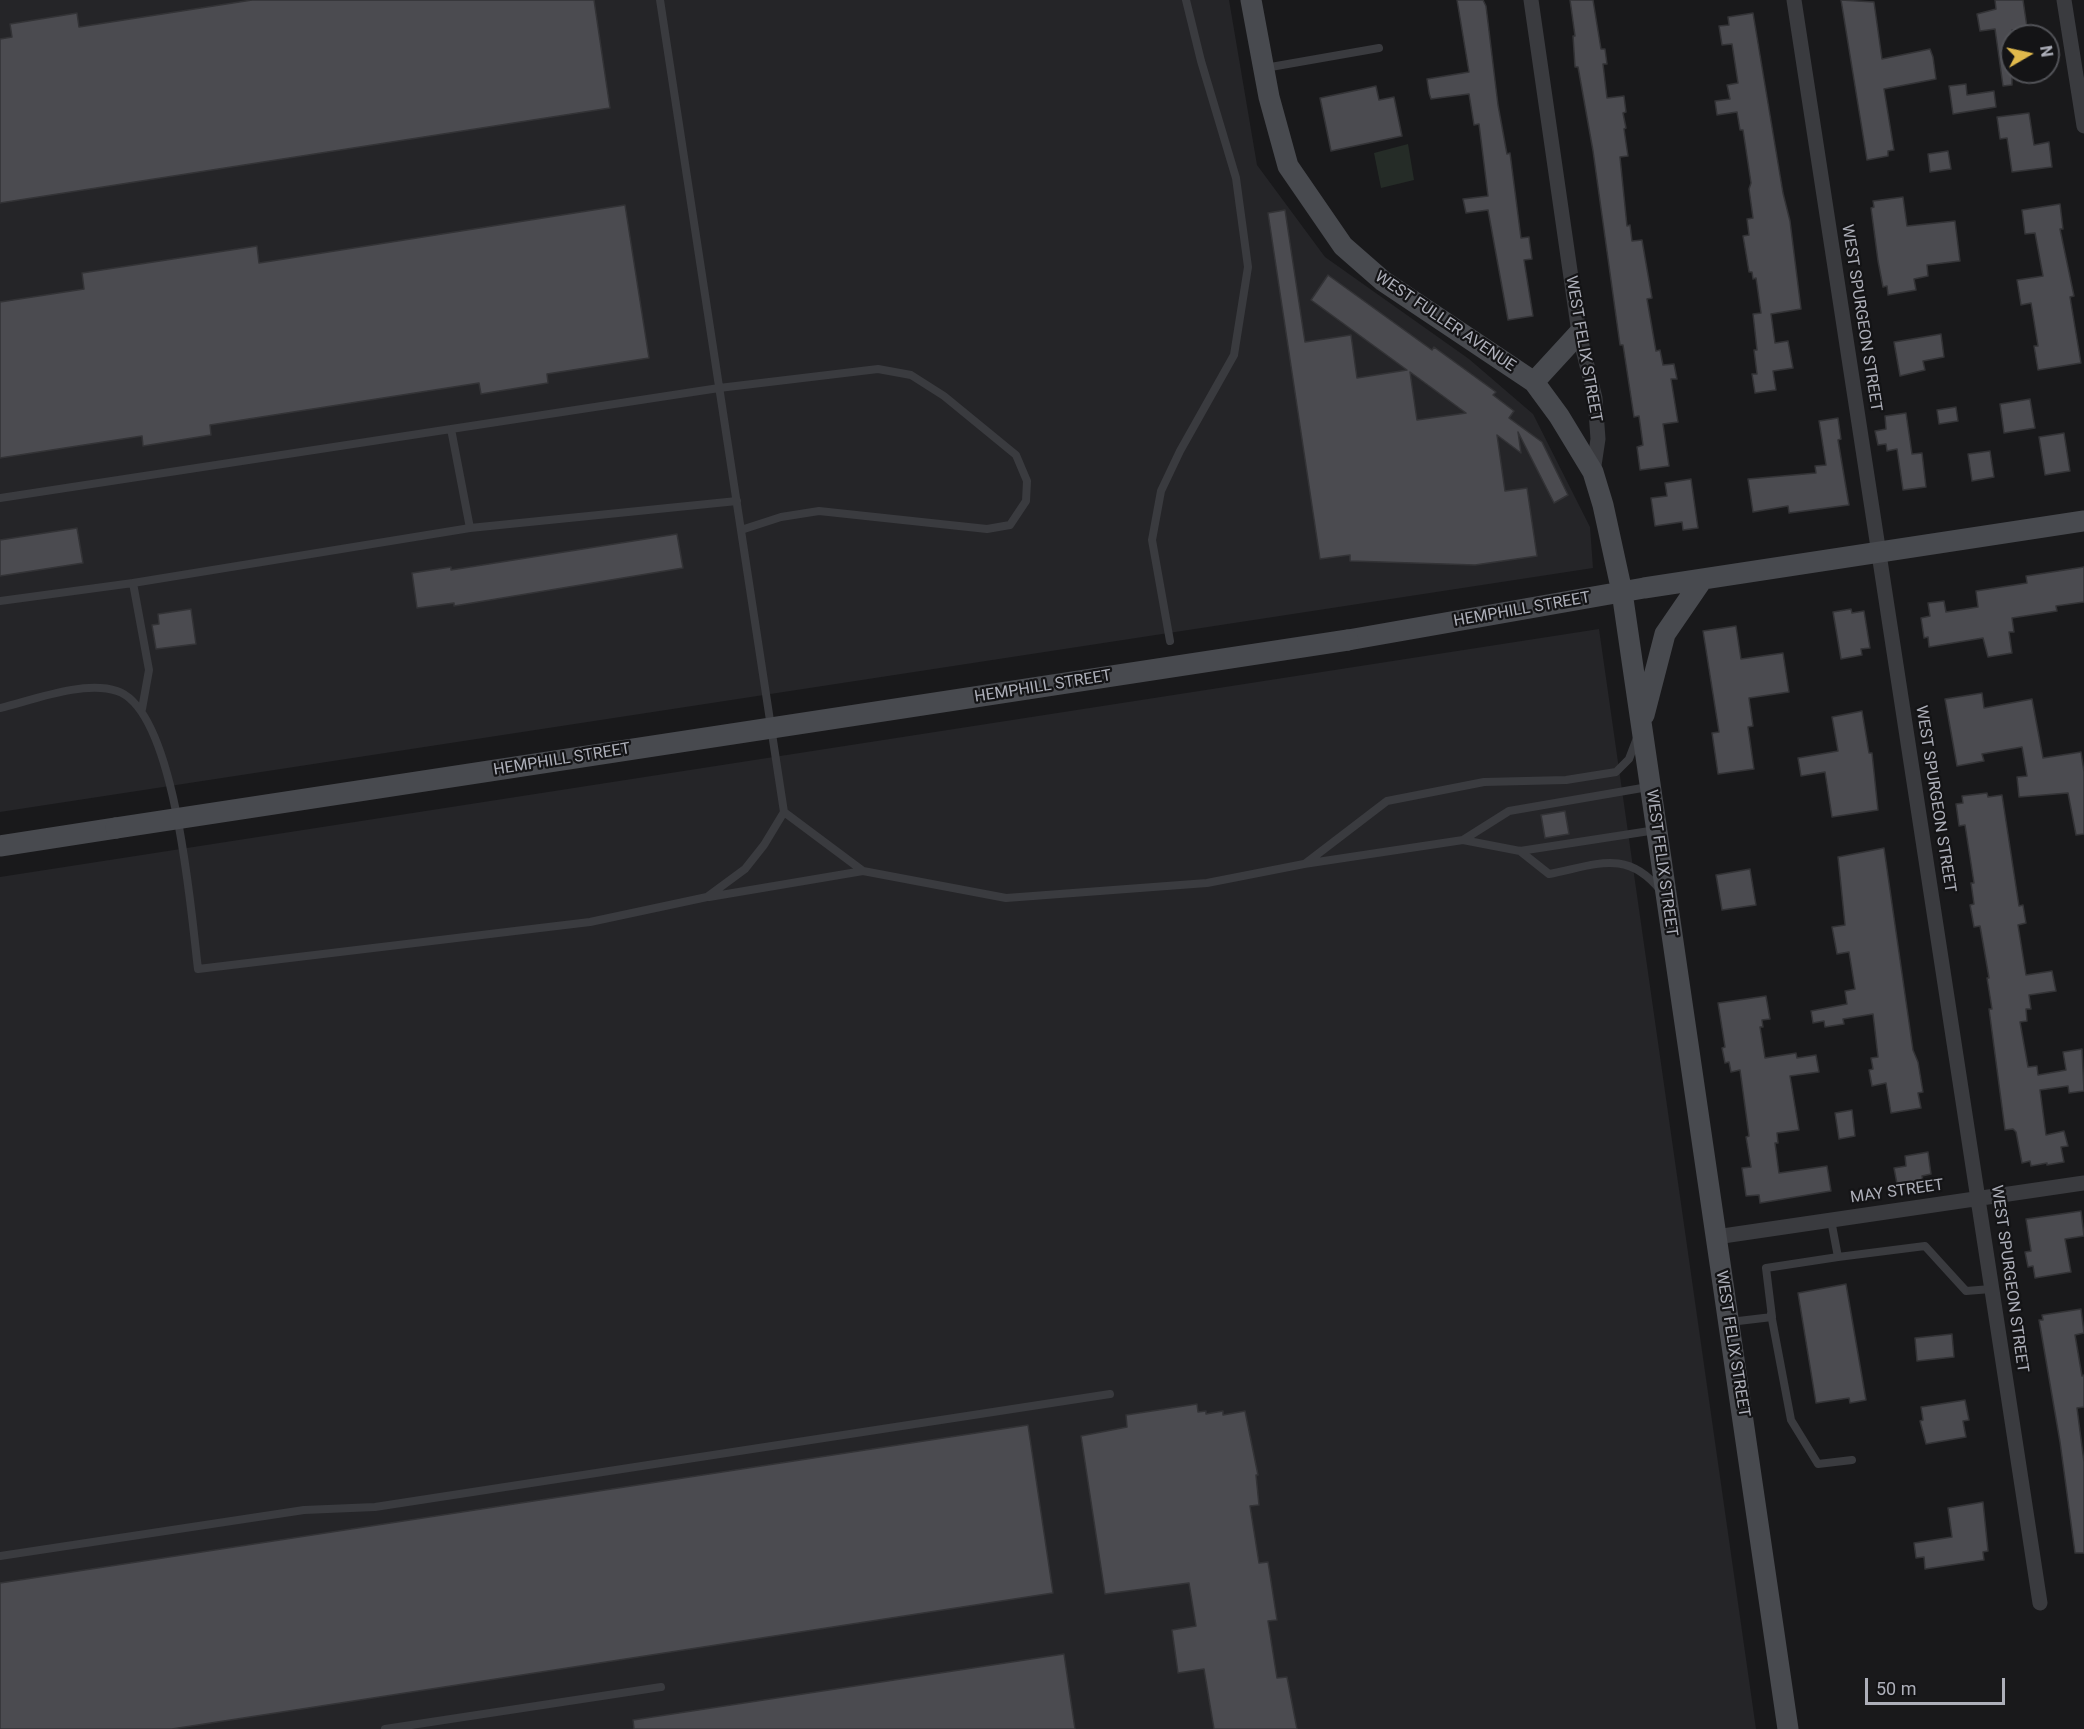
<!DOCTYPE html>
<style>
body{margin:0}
#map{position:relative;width:2084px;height:1729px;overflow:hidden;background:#19191b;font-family:Roboto,sans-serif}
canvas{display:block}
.north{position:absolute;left:2000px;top:24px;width:60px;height:60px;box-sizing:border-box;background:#141416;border:2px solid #515257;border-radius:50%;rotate:81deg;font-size:16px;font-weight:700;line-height:24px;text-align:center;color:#adafb9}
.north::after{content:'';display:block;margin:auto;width:21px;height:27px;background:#e0b94c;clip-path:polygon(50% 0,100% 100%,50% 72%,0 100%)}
.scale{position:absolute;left:1865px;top:1678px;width:140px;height:27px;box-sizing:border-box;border:3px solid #adafb9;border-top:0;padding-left:8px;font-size:18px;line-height:21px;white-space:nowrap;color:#adafb9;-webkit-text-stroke:4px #141416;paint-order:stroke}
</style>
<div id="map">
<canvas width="2084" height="1729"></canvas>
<div class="north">N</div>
<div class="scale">50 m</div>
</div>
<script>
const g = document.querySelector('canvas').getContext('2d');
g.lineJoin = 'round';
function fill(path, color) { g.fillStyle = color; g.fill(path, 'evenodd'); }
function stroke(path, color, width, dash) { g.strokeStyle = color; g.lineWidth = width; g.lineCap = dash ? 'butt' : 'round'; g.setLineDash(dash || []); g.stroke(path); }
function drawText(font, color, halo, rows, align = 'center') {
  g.font = font + ' Roboto,sans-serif'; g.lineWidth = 4.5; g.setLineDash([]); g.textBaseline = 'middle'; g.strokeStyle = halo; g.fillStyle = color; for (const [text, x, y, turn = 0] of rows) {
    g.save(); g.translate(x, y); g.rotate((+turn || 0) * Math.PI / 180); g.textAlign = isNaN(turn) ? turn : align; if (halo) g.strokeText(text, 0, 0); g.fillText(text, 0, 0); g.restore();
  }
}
const built = new Path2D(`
 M0,0h1229l28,165 68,92 144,102 64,55 57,113 3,41 -1593,244z
 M1599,629l157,1100h-1756v-852z`);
const green = new Path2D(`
 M1408,144l6,36 -33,8 -7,-35z`);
const building = new Path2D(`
 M252,0h342l16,108 -610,95v-164l12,-2 -2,-13 67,-11 2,14z
 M1457,0h26l3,6 12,99 9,49 3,-1 11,85 8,-1 3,22 -8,1 9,56 -25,4 -20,-110 -22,3 -3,-14 25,-3 -9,-72 -5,1 -5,-31 -38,5 -2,-6 -2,-14 42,-7z
 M1570,0h23l8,49h4l2,15h-4l4,34 17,-2 2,16 -3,1 3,15 -2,1 4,27 -8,1 7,69 3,-1 2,16 10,-1 10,58 -5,1 9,52 4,-1 3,15 11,-1 3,15h-6l7,43 -15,2 6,42 -29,4 -3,-23 6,-2 -4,-29 -5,1 -11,-72h-3l-27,-194 -15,-84h-3l-2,-31h2z
 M1841,0l33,2 8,57 48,-10 3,8 3,22 -52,10 10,61 -6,1v5l-21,4z
 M1995,0h28l4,27 -15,3v55l-9,1 -8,-57 -15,2 -3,-17 19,-5z
 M1753,13l30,180 7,28 11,88 -30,5 4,29 13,-2 5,27 -20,3 3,19 -21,3 -3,-19h5l-3,-24h3l-4,-36 8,-1 -5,-35 -3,1 -1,-7h-3l-6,-36 6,-1 -2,-16 6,-1 -4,-29 2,-6 -8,-53h-3l-3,-18 -20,3 -2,-14 15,-2 -3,-14 11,-2 -6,-39 -10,1 -3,-19 10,-1 -1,-8z
 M1966,84l1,11 27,-4 2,16 -43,7 -4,-28z
 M1376,86l3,14 15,-3 8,39 -71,15 -11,-53z
 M2029,113l5,32 15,-3 3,25 -40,5 -5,-34 -7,1 -3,-22z
 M1948,151l3,18 -21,3 -2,-18z
 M1903,197l4,29 48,-5 5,40 -33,4 1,11 -14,3 2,11 -28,5 -1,-9 -4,1 -5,-26 -7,-53 3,-1 -1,-6z
 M2060,204l3,25h-3l14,67 -4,1 11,66 -43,7 -4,-24h4l-7,-43 -10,2 -4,-25 26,-4 -8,-43 -10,1 -3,-24z
 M625,205l24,153 -102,16 1,9 -67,11 -2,-11 -269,42 1,10 -68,11 -1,-10 -142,22v-156l84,-13 -2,-16 175,-27 2,17z
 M1285,210l20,132 46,-7 6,43 50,-8 -96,-70 17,-25 104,75 2,-3 62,45 -3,3 21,16 -5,7 33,24 26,53 -14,8 -36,-71 3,21 -24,-18 8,56 22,-3 10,68 -62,9 -125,-4v-6l-30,4 -52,-346zM1410,372l11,8 45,33 -49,7z
 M1941,334l3,23 -21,4 2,9 -25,6 -6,-34z
 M2030,399l5,29 -31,5 -4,-29z
 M1956,407l2,14 -19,3 -2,-14z
 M1906,413l6,41 10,-1 4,34 -23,3 -6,-41 -10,2 -1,-7 -8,1 -3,-14 11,-2 -1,-13z
 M1838,418l3,21 -3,1 11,65 -60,8 -1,-7 -35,6 -5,-33 68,-6 -1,-7 11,-1 -7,-44z
 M2064,433l6,38 -25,4 -6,-38z
 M1990,451l4,26 -22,4 -4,-27z
 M1691,479l7,49 -15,2 -1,-8 -27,4 -4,-28 16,-2 -2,-13z
 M77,528l6,35 -83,13v-36z
 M677,534l6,34 -229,38v-3l-37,5 -5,-35 39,-6v3z
 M2084,567v35l-28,4 1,5 -45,7 2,14h-5l3,21 -24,4 -5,-19 -54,9 -1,-10 -4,1 -3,-20 9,-2 -2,-13 16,-2 2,11 32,-5 -2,-16 51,-8 -1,-7z
 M191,609l5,35 -40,5 -4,-24 7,-1 -1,-10z
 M1851,609l1,4 12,-2 6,37 -9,1 1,6 -21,4 -8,-47z
 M1736,626l5,33 42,-6 6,39 -40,6 4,28 -5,1 6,42 -36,5 -6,-41 7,-1 -16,-101z
 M1982,693l2,15 48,-9 11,59 38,-6 3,20v62l-8,1 -8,-42 -49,4 -2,-20 10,-1 -5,-29 -40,7 2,7 -27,5 -12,-67z
 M1862,711l7,42h3l6,57 -46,7 -7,-45 -24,4 -3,-18 40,-7 -6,-34z
 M1987,793l1,4 14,-2 17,111 4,-1 3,18 -8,2 8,50 26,-4 4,20 -27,4 2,14h-5l1,12 -7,1 8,45 9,-1 1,9 28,-5 -3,-18 19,-3 2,42 -15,2 -1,-7 -28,4 6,45 18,-4 4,15 -7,1 3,15 -17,3v-2l-16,3 -1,-5 -8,2 -6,-31 -3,-3 -8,1 -16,-121h3l-5,-31h2l-9,-52 -6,1 -4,-22 4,-1 -3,-21h3l-9,-58 -6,1 -3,-22 7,-1 -1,-7z
 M1565,811l4,23 -24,4 -4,-23z
 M1884,848l29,202 5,12 5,30 -5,1 3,15 -30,5 -5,-30 -14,3 -3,-16 4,-1 -2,-11 7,-1 -5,-43 -30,5 1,5 -19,3 -1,-6 -11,2 -2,-12 36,-7 -2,-13 10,-2 -6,-37 -12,2 -5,-27 13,-2 -7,-68z
 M1750,869l6,36 -34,5 -6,-35z
 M1766,996l4,23 -8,1 1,7h-3l5,31 31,-5 1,5 19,-3 3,17 -29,4 9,54 -22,3 1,10h-3l4,30 48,-7 4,25 -71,12 -1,-8 -13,1 -4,-28 9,-1 -5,-30 3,-1 -9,-66 -9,2 -2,-10 -4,1 -3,-15 3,-1 -7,-44z
 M1852,1110l3,26 -16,3 -4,-26z
 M1928,1152l3,22 -9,2 1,4 -26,4 -3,-16 12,-2 -1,-10z
 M2081,1211l3,25 -19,3 6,33 -36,6 -2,-12 -5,1 -3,-15 6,-1 -5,-32z
 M1846,1284l20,116 -16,3 -1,-5 -33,5 -18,-110z
 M2081,1309l3,24 -9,2 7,41 2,-1v32l-7,1 7,54v91h-9l-15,-111 -21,-122h4l-1,-5z
 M1952,1334l2,23 -37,4 -2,-23z
 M1965,1400l4,20 -6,1 3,16 -40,7 -6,-23 3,-1 -2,-13z
 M1197,1404l1,8 8,-1v3l17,-3v4l22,-4 13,64h-2l3,30 -9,1 9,57 9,-1 9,58 -9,1 9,57 10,-1 10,52h-83l-10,-60 -26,4 -6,-43 24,-4 -7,-43 -84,11 -24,-158 46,-9 -1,-12z
 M1028,1425l25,168 -881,136h-172v-146z
 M1983,1502l5,49 -5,1 1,8 -59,9 -1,-12 -8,1 -2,-15 38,-6 -4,-29z
 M1064,1654l11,75h-441l-1,-9z`);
const lane = new Path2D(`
 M1265,68l114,-20
 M451,429l19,99
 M0,498l719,-110 159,-19 33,6 33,21 72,59 11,26 -1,20 -16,24 -23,4 -168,-18 -38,6 -40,13
 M0,601l133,-18
 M1170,641l-18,-101 9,-49 19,-40 54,-96 14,-88 -12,-89 -35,-117 -15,-61
 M0,708c33,-8 84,-28 117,-17 59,19 74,222 81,278l392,-47 117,-25 38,-28 19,-24 20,-33 -124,-812
 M142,709l7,-39 -16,-87 337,-55 267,-27
 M784,812l79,59 143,27 201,-15 97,-19 159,-24 57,11 136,-21
 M1463,840l46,-29 139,-24
 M1520,851l29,23c47,-9 78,-26 112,17
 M1306,863l81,-62 97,-19 82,-2 50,-8 13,-13 8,-21
 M709,897l154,-26
 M1838,1257l87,-11 41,45 25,-2
 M1771,1314l20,106 27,44 34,-4
 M1730,1322l42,-5 -6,-49 72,-11 -7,-37
 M0,1556l304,-46 71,-3 735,-113
 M385,1729l276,-42`);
const street = new Path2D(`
 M1531,0l48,333 16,65 3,41 -5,33
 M1794,0l246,1603
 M2064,0l20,126
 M1716,1237l368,-54`);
const secondary = new Path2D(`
 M1251,0l18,97 19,69 55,80 40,35 151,101 25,34 34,56 10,33 19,87 166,1137
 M1534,382l45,-49
 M1348,640l296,-52 440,-67
 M1644,715l21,-81 37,-54
 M0,846l116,-18`);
const secondaryBridge = new Path2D(`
 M116,828l1232,-188`);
const streetNames = [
 ["WEST SPURGEON STREET",1861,318,81],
 ["WEST FULLER AVENUE",1445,322,34],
 ["WEST FELIX STREET",1583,349,80],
 ["HEMPHILL STREET",1522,610,-10],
 ["HEMPHILL STREET",1043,687,-9],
 ["HEMPHILL STREET",562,760,-9],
 ["WEST SPURGEON STREET",1935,799,81],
 ["WEST FELIX STREET",1661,863,82],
 ["MAY STREET",1897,1192,-8],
 ["WEST SPURGEON STREET",2009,1279,82],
 ["WEST FELIX STREET",1732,1344,81]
];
fill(built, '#252528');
fill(green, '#252c27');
fill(building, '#4b4b50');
stroke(building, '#333336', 1.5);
stroke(lane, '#3a3b3f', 8);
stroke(street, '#3a3b3f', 15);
stroke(secondary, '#484a4f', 21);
stroke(secondaryBridge, '#484a4f', 21);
drawText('16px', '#adafb9', '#141416', streetNames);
</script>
